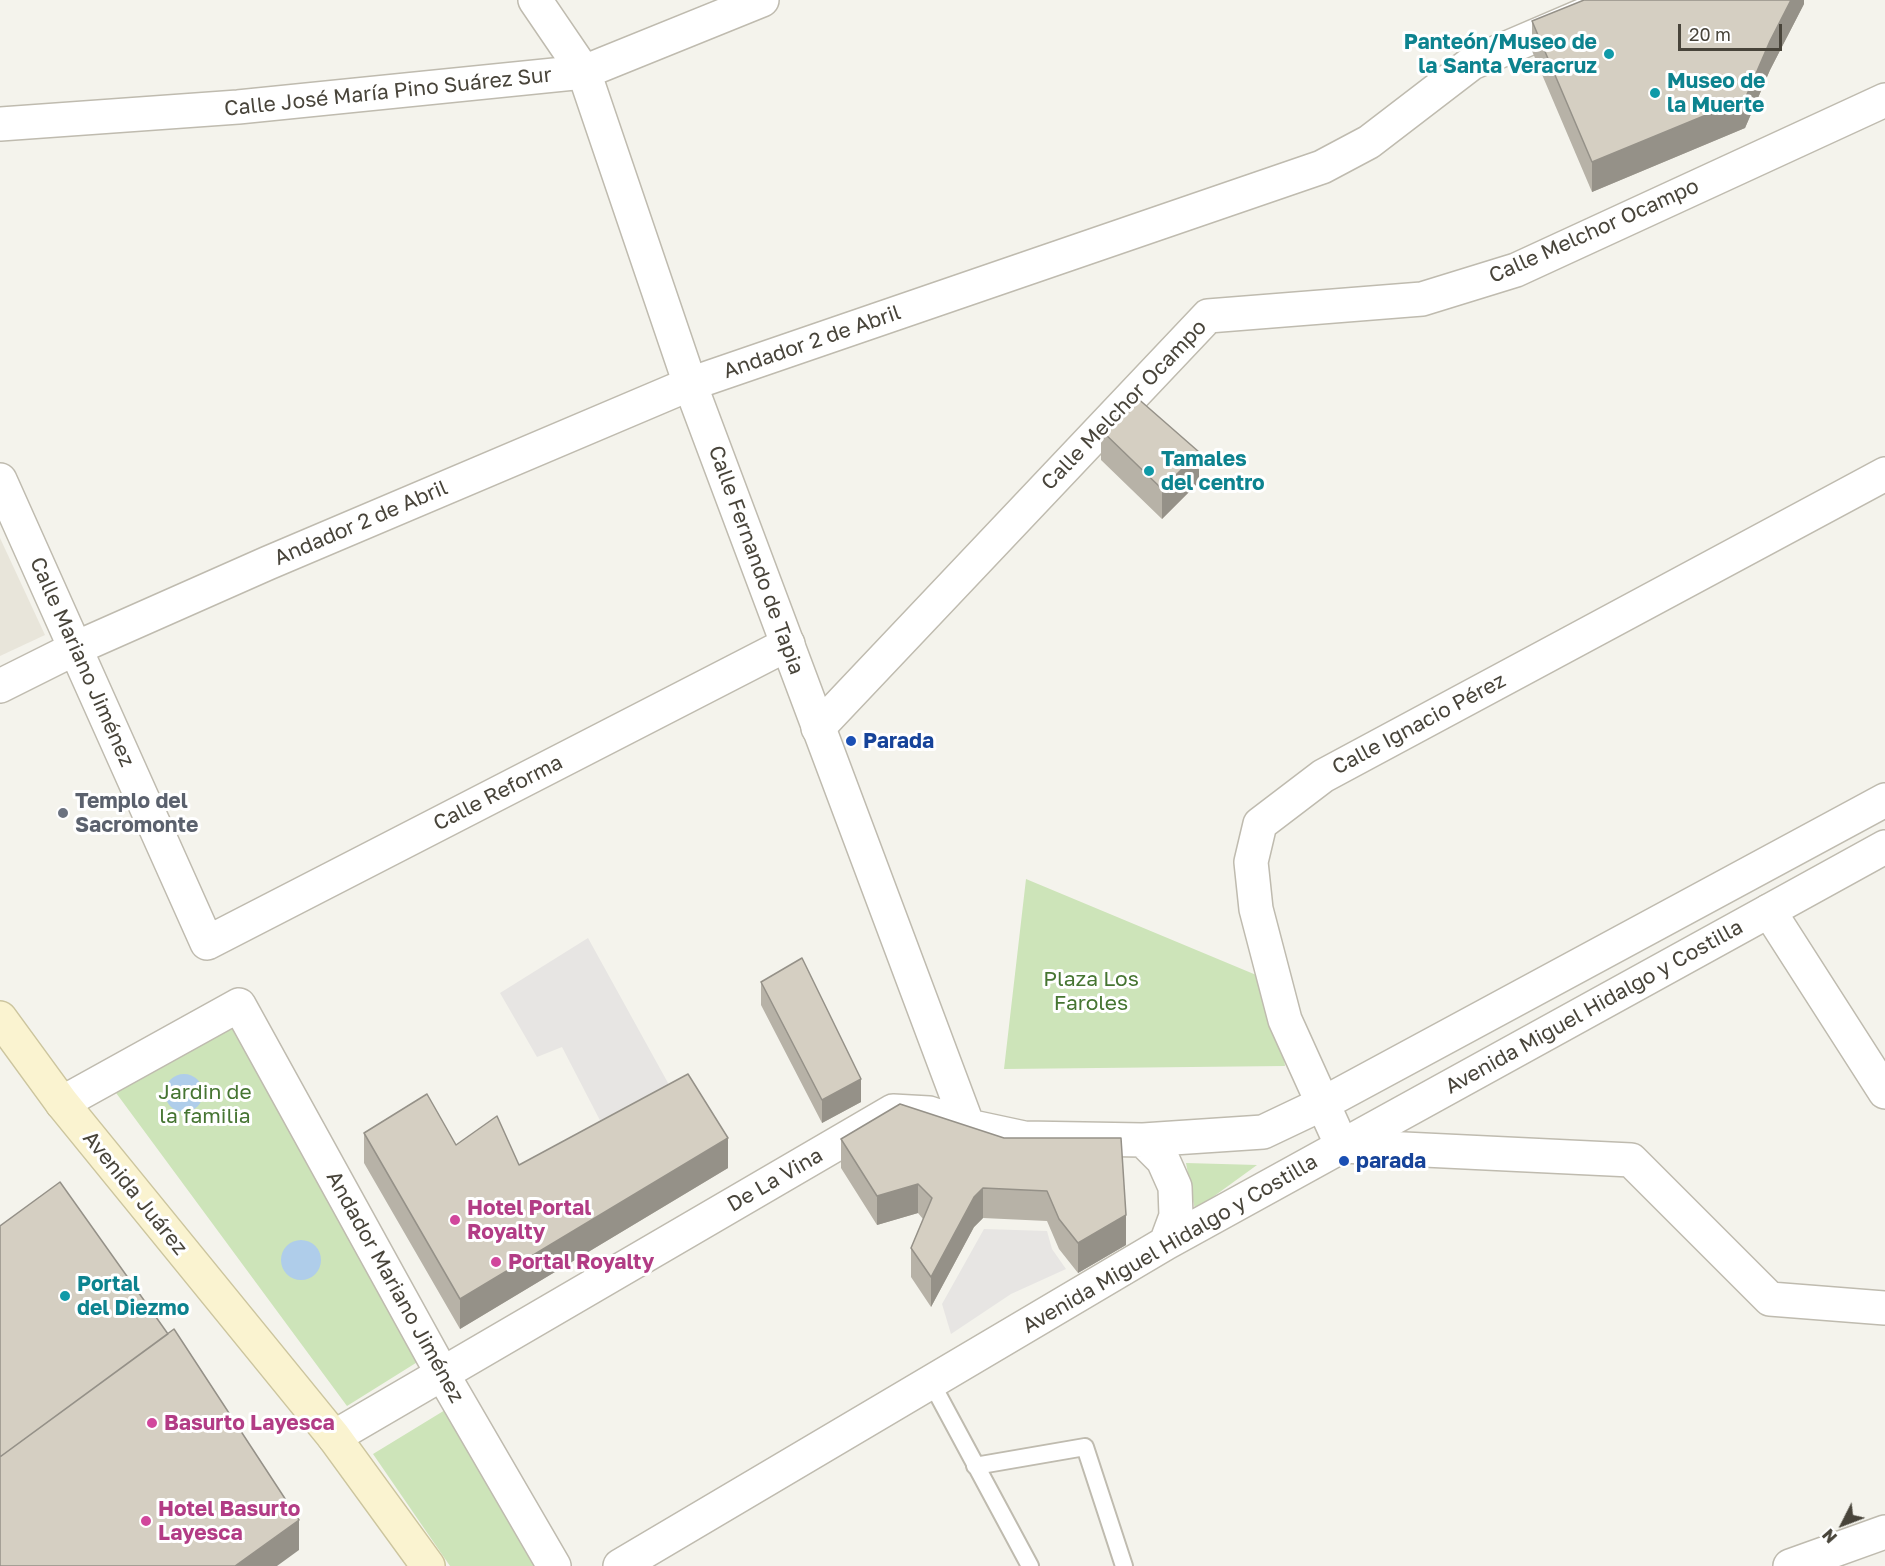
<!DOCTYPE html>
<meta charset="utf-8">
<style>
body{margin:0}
#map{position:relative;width:1885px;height:1566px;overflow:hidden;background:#f4f3ec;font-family:"Golos Text",sans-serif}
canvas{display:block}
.north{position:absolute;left:1813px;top:1494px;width:60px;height:60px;-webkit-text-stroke:4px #fff;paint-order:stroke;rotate:228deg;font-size:16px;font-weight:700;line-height:24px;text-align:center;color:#48443a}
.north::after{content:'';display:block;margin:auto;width:21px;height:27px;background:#48443a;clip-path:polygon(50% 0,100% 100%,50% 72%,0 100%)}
.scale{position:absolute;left:1678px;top:24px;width:104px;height:27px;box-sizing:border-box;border:3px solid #48443a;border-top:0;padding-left:8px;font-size:18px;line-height:21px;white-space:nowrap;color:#48443a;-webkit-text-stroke:4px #fff;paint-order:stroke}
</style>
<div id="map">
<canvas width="1885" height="1566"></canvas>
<div class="north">N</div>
<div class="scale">20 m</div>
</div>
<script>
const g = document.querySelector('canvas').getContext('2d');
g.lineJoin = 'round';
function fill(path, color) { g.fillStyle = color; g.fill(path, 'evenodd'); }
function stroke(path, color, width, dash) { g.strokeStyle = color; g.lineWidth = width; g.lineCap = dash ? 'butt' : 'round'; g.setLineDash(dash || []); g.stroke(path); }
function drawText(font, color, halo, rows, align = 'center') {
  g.font = font + ' "Golos Text",sans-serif'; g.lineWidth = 6; g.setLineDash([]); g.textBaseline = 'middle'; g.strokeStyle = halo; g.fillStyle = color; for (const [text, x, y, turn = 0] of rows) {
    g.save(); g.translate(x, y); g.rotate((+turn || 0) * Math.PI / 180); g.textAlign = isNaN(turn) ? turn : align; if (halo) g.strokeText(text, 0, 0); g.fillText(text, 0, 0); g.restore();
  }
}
const residential = new Path2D(`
 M0,538l45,97 -45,21z`);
const green = new Path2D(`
 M1026,879l247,103 12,84 -281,3z
 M229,1018l198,338 -80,50 -239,-324z
 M1186,1163l71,2 -62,45z
 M450,1407l94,159h-94l-77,-112z`);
const parking = new Path2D(`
 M588,938l85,154 -67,40 -44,-85 -25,10 -37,-64z
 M984,1229l63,2 5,18 14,20 -55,25 -60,40 -9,-30z`);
const water = new Path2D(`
 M165 1093a19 19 0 1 1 38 0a19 19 0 1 1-38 0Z
 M281 1260a20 20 0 1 1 40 0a20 20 0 1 1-40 0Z`);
const service = new Path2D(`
 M931,1382l99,184
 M975,1466l110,-19 39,119`);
const minor = new Path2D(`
 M0,124l238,-17 346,-35 178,-72
 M1885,474l-562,302 -63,48 -9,38 5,47 29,111 57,126 289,14 139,139 115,9
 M0,480l207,463 581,-299
 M0,686l76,-38 192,-85 422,-179 632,-217 47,-25 103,-79 147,-63
 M818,728l390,-412 214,-17 94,-29 369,-170
 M1769,911l116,181
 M62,1103l177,-98 204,370 111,191
 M1790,1566l95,-34`);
const tertiary = new Path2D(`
 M535,0l49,72 106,312 278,742
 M1143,1140l20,20 12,27 1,29 -10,27
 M334,1437l559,-326 36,2 39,13 56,12 119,2 120,-8 59,-28 563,-304
 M620,1566l546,-323 719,-396`);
const secondary = new Path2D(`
 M0,1018l62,85 272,334 94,129`);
const wall = new Path2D(`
 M1804,0v4l-34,66 -25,58 -153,64 -60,-141v-30z
 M1101,430l98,52 -37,37 -61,-59z
 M761,982l100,120 -39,21 -61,-118z
 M364,1133l92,12 63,20 209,3 -268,161 -96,-166z
 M1004,1138l122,107 -48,28 -19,-24 -12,-28 -64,-3 -9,9 -43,80 -20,-30v-29l12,-29 -5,-6 -41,12 -36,-57v-29z`);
const shadedWall = new Path2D(`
 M1791,0h13v4l-34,66 -25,58 -153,64v-30l178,-121z
 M1199,452v30l-37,37v-30z
 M861,1079v23l-39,21v-23z
 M728,1138v30l-268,161v-30z
 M918,1184v29l-41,12v-29z
 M983,1188v30l-9,9 -43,80v-30l43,-80z
 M1126,1215v30l-48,28v-30z
 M299,1520v30l-22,16h-42z`);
const building = new Path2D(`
 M1584,0h207l-21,41 -25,58 -153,63 -60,-141z
 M1135,396l64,56 -37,37 -61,-59z
 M802,958l59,121 -39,21 -61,-118z
 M688,1074l40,64 -268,161 -96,-166 63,-39 29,51 41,-29 22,49z
 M900,1104l104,34h117l5,77 -48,28 -19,-24 -12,-28 -64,-3 -9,9 -43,80 -20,-29 21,-50 -14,-14 -41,12 -36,-57z
 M60,1182l108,152 -168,123v-231z
 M174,1329l125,191 -64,46h-235v-109z`);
const markers = [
 [1609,54,6,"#0f9aa8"],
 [1655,93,6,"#0f9aa8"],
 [1149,471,6,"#0f9aa8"],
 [851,741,6,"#1a4fb4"],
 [63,813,6,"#6b7280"],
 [1344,1161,6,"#1a4fb4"],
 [455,1220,6,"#d1479c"],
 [496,1262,6,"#d1479c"],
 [65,1296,6,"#0f9aa8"],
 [152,1423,6,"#d1479c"],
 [146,1521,6,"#d1479c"]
];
const cultureNames = [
 ["Panteón/Museo de",1597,42,"right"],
 ["la Santa Veracruz",1597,66,"right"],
 ["Museo de",1667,81],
 ["la Muerte",1667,105],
 ["Tamales",1161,459],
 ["del centro",1161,483],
 ["Portal",77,1284],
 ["del Diezmo",77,1308]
];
const streetNames = [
 ["Calle José María Pino Suárez Sur",388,92,-6],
 ["Calle Melchor Ocampo",1594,231,-24],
 ["Andador 2 de Abril",812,342,-19],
 ["Calle Melchor Ocampo",1124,405,-46],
 ["Andador 2 de Abril",361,523,-23],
 ["Calle Fernando de Tapia",756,560,70],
 ["Calle Mariano Jiménez",82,662,66],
 ["Calle Ignacio Pérez",1419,724,-28],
 ["Calle Reforma",498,793,-27],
 ["Avenida Miguel Hidalgo y Costilla",1594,1007,-29],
 ["De La Vina",775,1180,-30],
 ["Avenida Juárez",135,1193,51],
 ["Avenida Miguel Hidalgo y Costilla",1170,1244,-30],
 ["Andador Mariano Jiménez",395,1287,61]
];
const transitNames = [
 ["Parada",863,741],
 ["parada",1356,1161]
];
const worshipNames = [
 ["Templo del",75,801],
 ["Sacromonte",75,825]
];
const parkNames = [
 ["Plaza Los",1091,979],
 ["Faroles",1091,1003],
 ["Jardin de",205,1092],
 ["la familia",205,1116]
];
const hotelNames = [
 ["Hotel Portal",467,1208],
 ["Royalty",467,1232],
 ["Portal Royalty",508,1262],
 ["Basurto Layesca",164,1423],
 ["Hotel Basurto",158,1509],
 ["Layesca",158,1533]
];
fill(residential, '#e8e5da');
fill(green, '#cde4b9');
fill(parking, '#e7e5e3');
fill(water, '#afcdea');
stroke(service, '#bfbbaf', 20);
stroke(minor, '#bfbbaf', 36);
stroke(tertiary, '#bfbbaf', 36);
stroke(secondary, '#ccc59e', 36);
stroke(service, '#fff', 16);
stroke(minor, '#fff', 33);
stroke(tertiary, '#fff', 33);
stroke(secondary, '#faf3d0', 33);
fill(wall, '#b7b2a7');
fill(shadedWall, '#959188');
fill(building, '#d5cfc2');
stroke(building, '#959188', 1.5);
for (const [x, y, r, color] of markers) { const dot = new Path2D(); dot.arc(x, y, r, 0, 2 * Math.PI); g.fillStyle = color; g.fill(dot); stroke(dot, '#fff', 2); }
drawText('bold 21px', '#0d838f', '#fff', cultureNames, 'left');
drawText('21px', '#48443a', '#fff', streetNames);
drawText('bold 21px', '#164399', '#fff', transitNames, 'left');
drawText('bold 21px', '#5b616d', '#fff', worshipNames, 'left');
drawText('21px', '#467532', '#fff', parkNames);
drawText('bold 21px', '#b23c85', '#fff', hotelNames, 'left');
</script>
